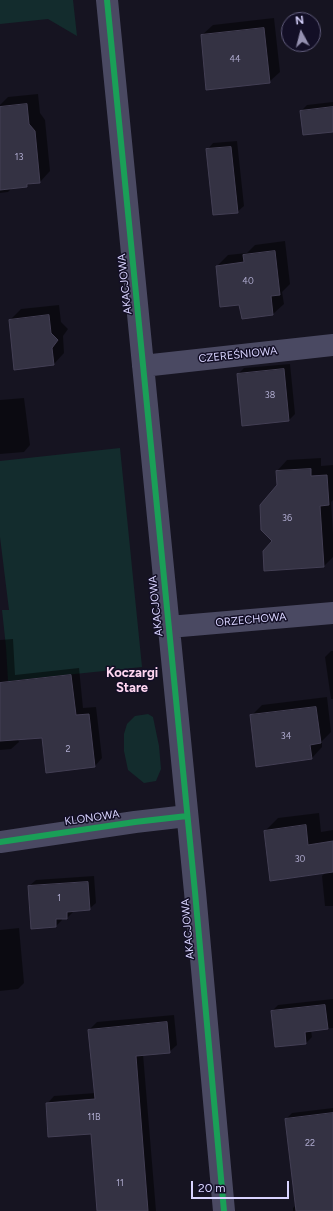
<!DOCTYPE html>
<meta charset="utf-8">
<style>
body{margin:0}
#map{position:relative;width:333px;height:1211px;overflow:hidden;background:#161421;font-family:Figtree,sans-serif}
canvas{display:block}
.north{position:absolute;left:281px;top:12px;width:40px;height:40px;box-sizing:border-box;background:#130f26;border:1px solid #625e7d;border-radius:50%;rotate:353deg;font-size:11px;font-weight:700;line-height:16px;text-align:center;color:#d9d4ff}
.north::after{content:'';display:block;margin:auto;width:14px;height:18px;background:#9591b1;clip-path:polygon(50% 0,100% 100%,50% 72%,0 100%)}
.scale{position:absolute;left:191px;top:1181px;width:98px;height:18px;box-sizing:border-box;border:2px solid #d9d4ff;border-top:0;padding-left:5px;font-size:12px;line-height:14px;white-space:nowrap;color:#d9d4ff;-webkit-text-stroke:3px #130f26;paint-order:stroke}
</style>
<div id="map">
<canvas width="333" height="1211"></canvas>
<div class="north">N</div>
<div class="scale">20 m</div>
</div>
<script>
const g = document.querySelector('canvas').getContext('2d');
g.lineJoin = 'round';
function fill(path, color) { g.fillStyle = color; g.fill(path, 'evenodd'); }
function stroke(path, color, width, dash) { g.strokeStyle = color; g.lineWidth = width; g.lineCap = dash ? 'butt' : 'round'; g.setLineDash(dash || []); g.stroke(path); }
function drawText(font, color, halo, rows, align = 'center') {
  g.font = font + ' Figtree,sans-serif'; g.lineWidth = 3; g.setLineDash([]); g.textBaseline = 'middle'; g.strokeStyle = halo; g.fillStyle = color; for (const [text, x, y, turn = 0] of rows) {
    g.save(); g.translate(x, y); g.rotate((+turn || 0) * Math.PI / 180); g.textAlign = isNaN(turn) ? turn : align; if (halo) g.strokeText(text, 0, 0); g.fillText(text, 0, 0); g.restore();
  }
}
const green = new Path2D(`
 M0,0h73l4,36 -29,-17 -48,5z
 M120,448l22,219 -134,14 -2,-34 -4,-37h7l-9,-73v-76z
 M148,714l5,3 6,29 2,23 -5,12 -12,2 -16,-13 -4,-19v-17l3,-10 8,-8z`);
const shadow = new Path2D(`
 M274,18l6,54 -11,10 -67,-47 11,-10z
 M38,94l2,19 5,7 5,51 -10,11 -10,1 -3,3 -15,2 -4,4 -8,1v-88l8,-8z
 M333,102v29l-32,-20 6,-6z
 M237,141l7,65 -7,6 -30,-62 6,-7z
 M285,241l5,43 -8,8 2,12 -11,10 -33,-10 -23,-38 11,-11 19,-2 8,-8z
 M59,305l2,17 7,7 -5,7 1,17 -10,11 -44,-44 11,-11z
 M290,364l5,50 -6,6 -46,4 -5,-50 6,-6z
 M24,398l6,47 -6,7 -24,2v-54z
 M321,458v8l12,-1v35l-2,2 2,32v23l-9,9 -50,-25 4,-55 -1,-15 10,-11z
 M13,639l2,36 64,-7 4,40 13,-1 6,51 -7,8 -52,-29 -25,2 1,3 -8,7 -11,1v-110z
 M331,651h2v48h-2l-6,-42z
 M327,697l4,35 -9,9v6l-10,11 -61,-42 11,-11z
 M319,813l2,19 12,-2v76h-8l-3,-30 4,-4 -61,-41 13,-13z
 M94,876l2,27 -7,6 -16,1v2l-6,6h-5v2l-6,6 -27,-40 7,-6z
 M19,928l5,55 -6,6 -18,2v-61z
 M333,999v29l-22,2 1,7 -6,6 -34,-32 6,-6z
 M174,1015l3,30 -8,7 -26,2 13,157h-58l-6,-78 -45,-29 7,-8 42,-3 -7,-63 8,-8z
 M333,1108v103h-40v-3l3,-3 -10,-86 6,-6z`);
const building = new Path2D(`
 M264,28l6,55 -64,7 -5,-55z
 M27,104l2,20 6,7 5,52 -13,1v3l-27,3v-83z
 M333,107v25l-30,3 -3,-24z
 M231,147l7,66 -25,2 -7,-66z
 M275,251l5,44 -9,1 2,19 -31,4 -3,-14 -19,2 -4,-41 28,-4 -1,-7z
 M49,315l2,18 7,7 -6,8 2,17 -40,5 -5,-50z
 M284,369l5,52 -47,5 -5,-52z
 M311,469v7l16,-1 2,30 -9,1 4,61 -60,4 -1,-20 9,-10 -11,-11 -1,-25 17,-20 -1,-14z
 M71,675l5,40 13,-1 6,53 -49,6 -4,-35 -42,3v-58z
 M316,707l5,36 -11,2 2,14 -56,8 -6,-52z
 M306,825l2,20 25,-4v31l-63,9 -6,-50z
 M88,882l2,28 -23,2v7h-11v8l-25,2 -3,-43z
 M325,1005l3,24 -23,3 1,12 -31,3 -4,-36z
 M167,1022l3,31 -34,3 12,155h-51l-6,-77 -43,3 -2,-34 49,-4 -7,-69z
 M333,1113v98h-37l-11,-92z`);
const minor = new Path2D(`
 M107,0l88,892 29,319
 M143,366l190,-21
 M169,627l164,-14
 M0,842l135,-20 52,-6`);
const cycleway = new Path2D(`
 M107,0l88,892 29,319
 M0,842l135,-20 52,-6`);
const numberNames = [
 ["44",235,59],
 ["13",19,157],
 ["40",248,281],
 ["38",270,395],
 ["36",287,518],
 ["34",286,736],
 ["2",68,749],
 ["30",300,859],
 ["1",59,898],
 ["11B",94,1117],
 ["22",310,1143],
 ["11",120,1183]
];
const streetNames = [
 ["AKACJOWA",125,284,-96],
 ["CZEREŚNIOWA",238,355,-6],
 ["AKACJOWA",156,606,-96],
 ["ORZECHOWA",251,620,-5],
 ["KLONOWA",92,818,-8],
 ["AKACJOWA",188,929,-95]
];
const quarterNames = [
 ["Koczargi",132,673],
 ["Stare",132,688]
];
fill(green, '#132c2d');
fill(shadow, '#0007');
fill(building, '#343243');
stroke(building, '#433f54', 1);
stroke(minor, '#4a4962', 22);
stroke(cycleway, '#1a9f57', 6);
drawText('9px', '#b0acd0', null, numberNames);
drawText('11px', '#d9d4ff', '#130f26', streetNames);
drawText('bold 13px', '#ffd6f0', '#130f26', quarterNames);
</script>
